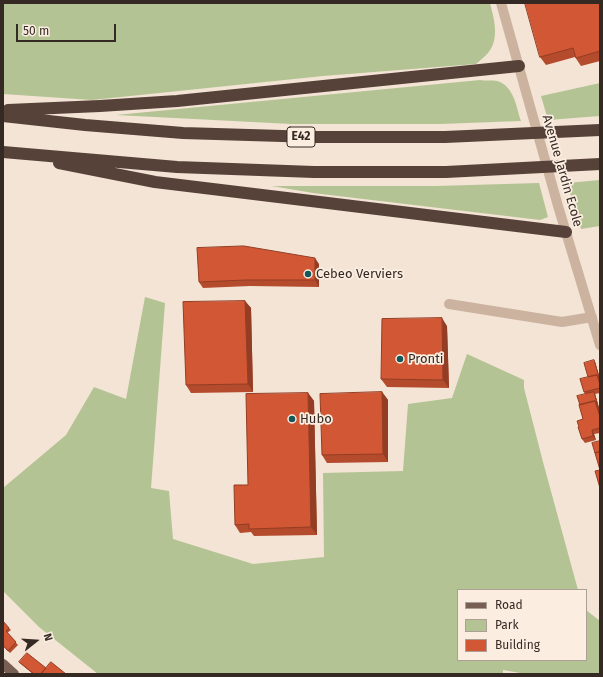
<!DOCTYPE html>
<style>
body{margin:0}
#map{position:relative;width:603px;height:677px;overflow:hidden;background:#f3e4d5;font-family:"Fira Sans",sans-serif}
canvas{display:block}
.frame{position:absolute;inset:0;border:4px solid #352924;pointer-events:none}
.legend{position:absolute;left:457px;top:589px;width:130px;height:72px;box-sizing:border-box;background:#fbeee1;border:1px solid #ac9f95;margin:0;padding:5px 7px;list-style:none;font-size:12px;color:#352924}
.legend li{display:flex;align-items:center;gap:8px;height:20px}
.legend b{width:20px;border:1px solid #ac9f95}
.north{position:absolute;left:16px;top:621px;width:40px;height:40px;-webkit-text-stroke:3px #fbeee1;paint-order:stroke;rotate:73deg;font-size:11px;font-weight:700;line-height:16px;text-align:center;color:#352924}
.north::after{content:'';display:block;margin:auto;width:14px;height:18px;background:#352924;clip-path:polygon(50% 0,100% 100%,50% 72%,0 100%)}
.scale{position:absolute;left:16px;top:24px;width:100px;height:18px;box-sizing:border-box;border:2px solid #352924;border-top:0;padding-left:5px;font-size:12px;line-height:14px;white-space:nowrap;color:#352924;-webkit-text-stroke:3px #fbeee1;paint-order:stroke}
</style>
<div id="map">
<canvas width="603" height="677"></canvas>
<div class="frame"></div>
<ul class="legend">
<li><b style="height:5px;background:#785f53"></b>Road</li>
<li><b style="height:11px;background:#b4c394"></b>Park</li>
<li><b style="height:11px;background:#d25734"></b>Building</li>
</ul>
<div class="north">N</div>
<div class="scale">50 m</div>
</div>
<script>
const g = document.querySelector('canvas').getContext('2d');
g.lineJoin = 'round';
function fill(path, color) { g.fillStyle = color; g.fill(path, 'evenodd'); }
function stroke(path, color, width, dash) { g.strokeStyle = color; g.lineWidth = width; g.lineCap = dash ? 'butt' : 'round'; g.setLineDash(dash || []); g.stroke(path); }
function drawText(font, color, halo, rows, align = 'center') {
  g.font = font + ' "Fira Sans",sans-serif'; g.lineWidth = 3.5; g.setLineDash([]); g.textBaseline = 'middle'; g.strokeStyle = halo; g.fillStyle = color; for (const [text, x, y, turn = 0] of rows) {
    g.save(); g.translate(x, y); g.rotate((+turn || 0) * Math.PI / 180); g.textAlign = isNaN(turn) ? turn : align; if (halo) g.strokeText(text, 0, 0); g.fillText(text, 0, 0); g.restore();
  }
}
const green = new Path2D(`
 M3,3h487c4,16 10,36 -2,50 -3,4 -8,7 -12,11l-153,12 -231,24 -89,-6z
 M480,80c5,1 12,0 17,1 17,5 19,25 24,40l-81,3h-149l-175,-9z
 M600,83v33l-52,4 -7,-24z
 M600,180v46l-19,3 -14,-46z
 M539,183l9,34 -8,3 -227,-27 -41,-7h164z
 M145,297l20,6 -14,185 18,3 4,48 80,25 71,-7 -1,-84 80,-2 5,-67 44,-6 15,-44 57,26v8l19,74 35,128h-120v70h128v-50l14,11v53h-74l-23,-4v4h-405l-59,-47 -36,-36v-103l63,-53 28,-48 32,12z`);
const minor = new Path2D(`
 M501,3l57,203 42,139
 M449,304l113,18 30,-5`);
const major = new Path2D(`
 M3,664l11,10`);
const highway = new Path2D(`
 M8,110l92,-4 77,-5 342,-35
 M3,116l82,9 98,8 132,4h130l155,-7
 M3,152l174,15 137,5h132l154,-8
 M59,163l96,19 411,50`);
const wall = new Path2D(`
 M600,3v58l-19,5 -6,-9 -29,8 -6,-8z
 M319,264v23l-69,-1 -47,2 -4,-6z
 M245,301l6,7 2,84 -62,1 -5,-8z
 M447,326l2,62 -62,-1 -6,-8z
 M595,362l5,17v14l-5,1 5,17v22l-6,1 2,6 -11,3 -3,-4 -3,-12 4,-8 -3,-14 5,-11 -1,-2 4,-15z
 M382,392l6,8v62l-61,1 -5,-8z
 M308,393l6,8 3,134 -63,1 -3,-4 -11,1 -5,-8 13,-40z
 M3,619l1,2 -1,1 8,8 -4,3 11,12 -8,8 -7,-7z
 M19,662l27,6 20,6h-33l-12,-10z`);
const shadedWall = new Path2D(`
 M315,258l4,6v23l-4,-7z
 M245,301l6,7 2,84 -5,-8z
 M442,318l5,8 2,62 -6,-8z
 M594,360l1,2 5,17v6z
 M382,392l6,8v62l-5,-8z
 M594,392l1,2 5,17v6l-5,-16z
 M308,393l6,8 3,134 -6,-8z
 M592,430l2,4 2,6 -3,-4z`);
const building = new Path2D(`
 M525,3h75v48l-24,7 -3,-10 -33,9z
 M244,246l71,12v22h-69l-47,2 -2,-34z
 M245,301l3,83 -62,1 -3,-83z
 M442,318l1,62 -62,-1 1,-60z
 M594,360l5,17 -2,-2 -9,2 -4,-14z
 M597,375l3,10v3l-16,4 -4,-13z
 M382,392l1,62 -61,1 -2,-61z
 M594,392l3,11 -2,-2 -15,4 -3,-9z
 M308,393l3,134 -62,2v-5l-14,1 -1,-40h14l-2,-91z
 M595,401l5,16v11l-8,2 1,6 -11,3 -4,-12h1l-2,-6 6,-2 -4,-14z
 M600,441v11l-5,1 -3,-10z
 M600,452v36l-5,-17 5,-1 -5,-17z
 M3,621l6,7 -3,3 10,11 -8,9 -5,-6z
 M27,653l19,15 -5,6h-7l-15,-12z
 M51,662l15,12h-25z`);
const markers = [
 [308,274,4,"#16575a"],
 [400,359,4,"#16575a"],
 [292,419,4,"#16575a"]
];
const shields = [
 [301,137,28]
];
const shieldNames = [
 ["E42",301,137]
];
const streetNames = [
 ["Avenue Jardin Ecole",562,171,74]
];
const poiNames = [
 ["Cebeo Verviers",316,274],
 ["Pronti",408,359],
 ["Hubo",300,419]
];
fill(green, '#b4c394');
stroke(minor, '#ccb3a0', 10);
stroke(major, '#785f53', 10);
stroke(highway, '#57423a', 12);
fill(wall, '#b54b2d');
fill(shadedWall, '#933d24');
fill(building, '#d25734');
stroke(building, '#933d24', 1);
for (const [x, y, r, color] of markers) { const dot = new Path2D(); dot.arc(x, y, r, 0, 2 * Math.PI); g.fillStyle = color; g.fill(dot); stroke(dot, '#fbeee1', 1.5); }
for (const [x, y, w] of shields) { const box = new Path2D(); box.roundRect(x - w / 2, y - 10, w, 20, 3); g.fillStyle = '#fbeee1'; g.fill(box); stroke(box, '#352924', 1); }
drawText('bold 12px', '#352924', null, shieldNames);
drawText('13px', '#352924', '#fbeee1', streetNames);
drawText('13px', '#352924', '#fbeee1', poiNames, 'left');
</script>
